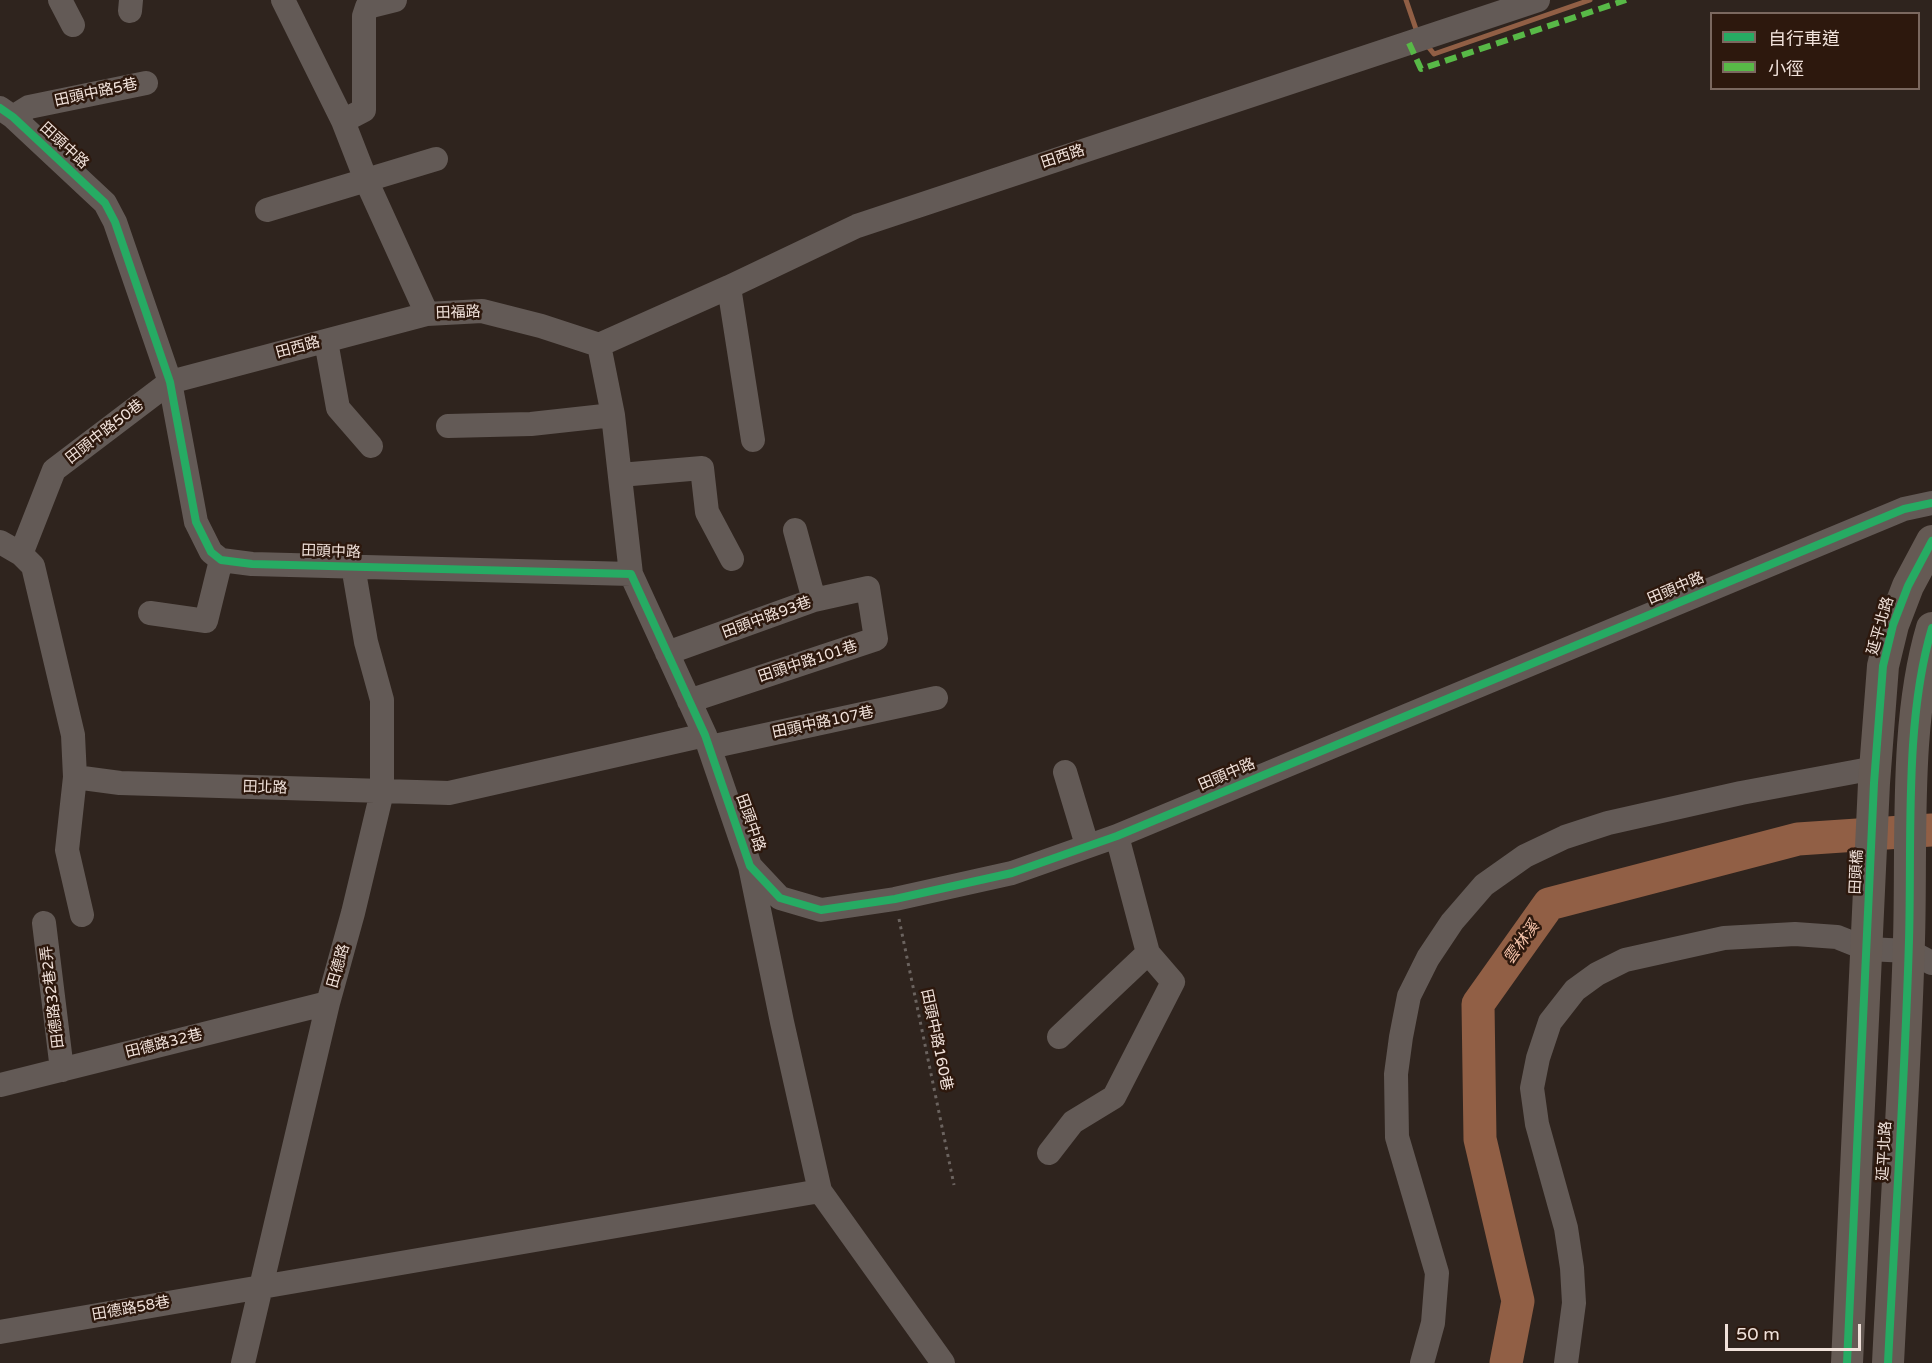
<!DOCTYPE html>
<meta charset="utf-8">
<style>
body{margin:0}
#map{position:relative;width:1932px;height:1363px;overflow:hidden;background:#2f241e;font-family:"Varela Round","Noto Sans TC",sans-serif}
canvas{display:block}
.legend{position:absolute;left:1710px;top:12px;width:210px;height:78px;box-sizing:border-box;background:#2d180d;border:2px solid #7b685f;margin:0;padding:8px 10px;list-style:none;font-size:18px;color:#f0e1da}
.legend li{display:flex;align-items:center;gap:12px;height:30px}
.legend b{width:30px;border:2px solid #7b685f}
.scale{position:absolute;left:1725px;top:1324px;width:136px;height:27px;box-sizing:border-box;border:3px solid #f0e1da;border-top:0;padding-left:8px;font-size:18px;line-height:21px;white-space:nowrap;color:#f0e1da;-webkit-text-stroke:4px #2d180d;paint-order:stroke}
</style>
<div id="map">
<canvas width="1932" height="1363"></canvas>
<ul class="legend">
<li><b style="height:8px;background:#26ab63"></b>自行車道</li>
<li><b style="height:8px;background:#58b947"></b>小徑</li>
</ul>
<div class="scale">50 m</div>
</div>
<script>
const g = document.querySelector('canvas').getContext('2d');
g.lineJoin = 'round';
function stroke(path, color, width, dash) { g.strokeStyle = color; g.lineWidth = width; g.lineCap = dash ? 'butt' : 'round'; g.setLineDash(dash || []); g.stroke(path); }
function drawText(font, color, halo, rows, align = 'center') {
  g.font = font + ' "Varela Round","Noto Sans TC",sans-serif'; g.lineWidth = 5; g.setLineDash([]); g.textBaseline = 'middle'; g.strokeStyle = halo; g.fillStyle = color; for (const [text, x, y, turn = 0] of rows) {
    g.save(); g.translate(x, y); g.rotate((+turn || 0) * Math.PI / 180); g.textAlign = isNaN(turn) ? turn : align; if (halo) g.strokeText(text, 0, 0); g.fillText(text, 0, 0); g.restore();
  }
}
const stream = new Path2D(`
 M1406,0l11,32
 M1426,44l8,10 156,-54`);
const river = new Path2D(`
 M1506,1363l12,-62 -38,-162 -2,-135 71,-100 249,-65 134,-9`);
const path = new Path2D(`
 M899,919l55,266`);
const minor = new Path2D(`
 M60,0l13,25
 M283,0l60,121 23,59 61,134
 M130,11l1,-11
 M0,108l13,9 92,86 10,19 55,160 26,140 15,30 10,8 31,4 379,10 74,161 45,131 30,32 41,12 74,-11 117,-26 105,-37 787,-327 28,-6
 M13,117l16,-10 117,-24
 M343,121l21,-11v-94l3,-9 28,-7
 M267,210l169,-51
 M729,287l24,153
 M326,341l12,67 33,38
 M599,345l130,-58 128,-61 681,-226
 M448,426l83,-2 82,-9
 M620,475l82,-7 5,44 25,47
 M795,530l19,70
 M0,542l21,12 12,12 40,169 2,42 45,6 329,10 256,-58
 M21,554l33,-84 116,-88 257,-68 55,-3 59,15 58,19 14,70 18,159
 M150,613l56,8 15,-61
 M667,653l147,-53 54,-12 8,51 -187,62
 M710,747l226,-49
 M1065,772l22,73
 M75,777l-8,73 15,65
 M750,866l32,156 38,169
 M44,923l18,147
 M1059,1037l89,-84
 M0,1085l328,-82
 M1049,1153l24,-31 41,-25 59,-115 -25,-29 -31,-117
 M0,1332l820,-141 123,172
 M243,1363l85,-360 25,-90 29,-121v-92l-16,-58 -13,-76
 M1422,1363l11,-40 4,-50 -40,-136 -1,-63 5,-37 8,-41 19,-38 24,-36 32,-37 41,-29 40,-19 43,-14 133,-30 134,-25
 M1566,1363l8,-60 -2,-35 -6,-40 -29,-104 -5,-36 6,-30 12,-36 25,-32 22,-16 28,-14 99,-22 71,-4 42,3 30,12 42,2 23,12`);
const major = new Path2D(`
 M1847,1363l27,-580 9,-117 10,-41 15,-39 24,-45
 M1888,1363c7,-141 17,-282 21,-423 3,-99 -5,-218 23,-312`);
const quiet = new Path2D(`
 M1409,43l12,26 205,-69`);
const cycleway = new Path2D(`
 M0,108l13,9 92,86 10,19 55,160 26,140 15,30 10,8 31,4 379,10 74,161 45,131 30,32 41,12 74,-11 117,-26 105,-37 787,-327 28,-6
 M1847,1363l27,-580 9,-117 10,-41 15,-39 24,-45
 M1888,1363c7,-141 17,-282 21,-423 3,-99 -5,-218 23,-312`);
const streetNames = [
 ["田頭中路5巷",96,93,-12],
 ["田頭中路",64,146,43],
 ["田西路",1063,157,-18],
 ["田福路",458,313,-2],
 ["田西路",298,348,-15],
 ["田頭中路50巷",105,432,-38],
 ["田頭中路",331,552,2],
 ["田頭中路",1676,589,-23],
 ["田頭中路93巷",767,618,-20],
 ["延平北路",1881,626,-74],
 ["田頭中路101巷",808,662,-18],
 ["田頭中路107巷",823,723,-12],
 ["田頭中路",1227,775,-23],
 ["田北路",265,788,2],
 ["田頭中路",750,823,71],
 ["田頭橋",1857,872,-87],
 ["田德路",339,966,-74],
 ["田德路32巷2弄",53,997,-97],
 ["田頭中路160巷",936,1040,78],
 ["田德路32巷",164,1044,-14],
 ["延平北路",1885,1151,-87],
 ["田德路58巷",131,1309,-10]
];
const waterNames = [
 ["雲林溪",1522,943,-54]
];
stroke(stream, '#915f45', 5);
stroke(river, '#915f45', 33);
stroke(path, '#6b635f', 3, [3, 4.5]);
stroke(minor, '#635a56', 24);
stroke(major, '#655a54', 32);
stroke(quiet, '#58b947', 6, [12, 6]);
stroke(cycleway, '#26ab63', 8);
drawText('15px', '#f0e1da', '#2d180d', streetNames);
drawText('italic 16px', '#f8c5ac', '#2d180d', waterNames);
</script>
